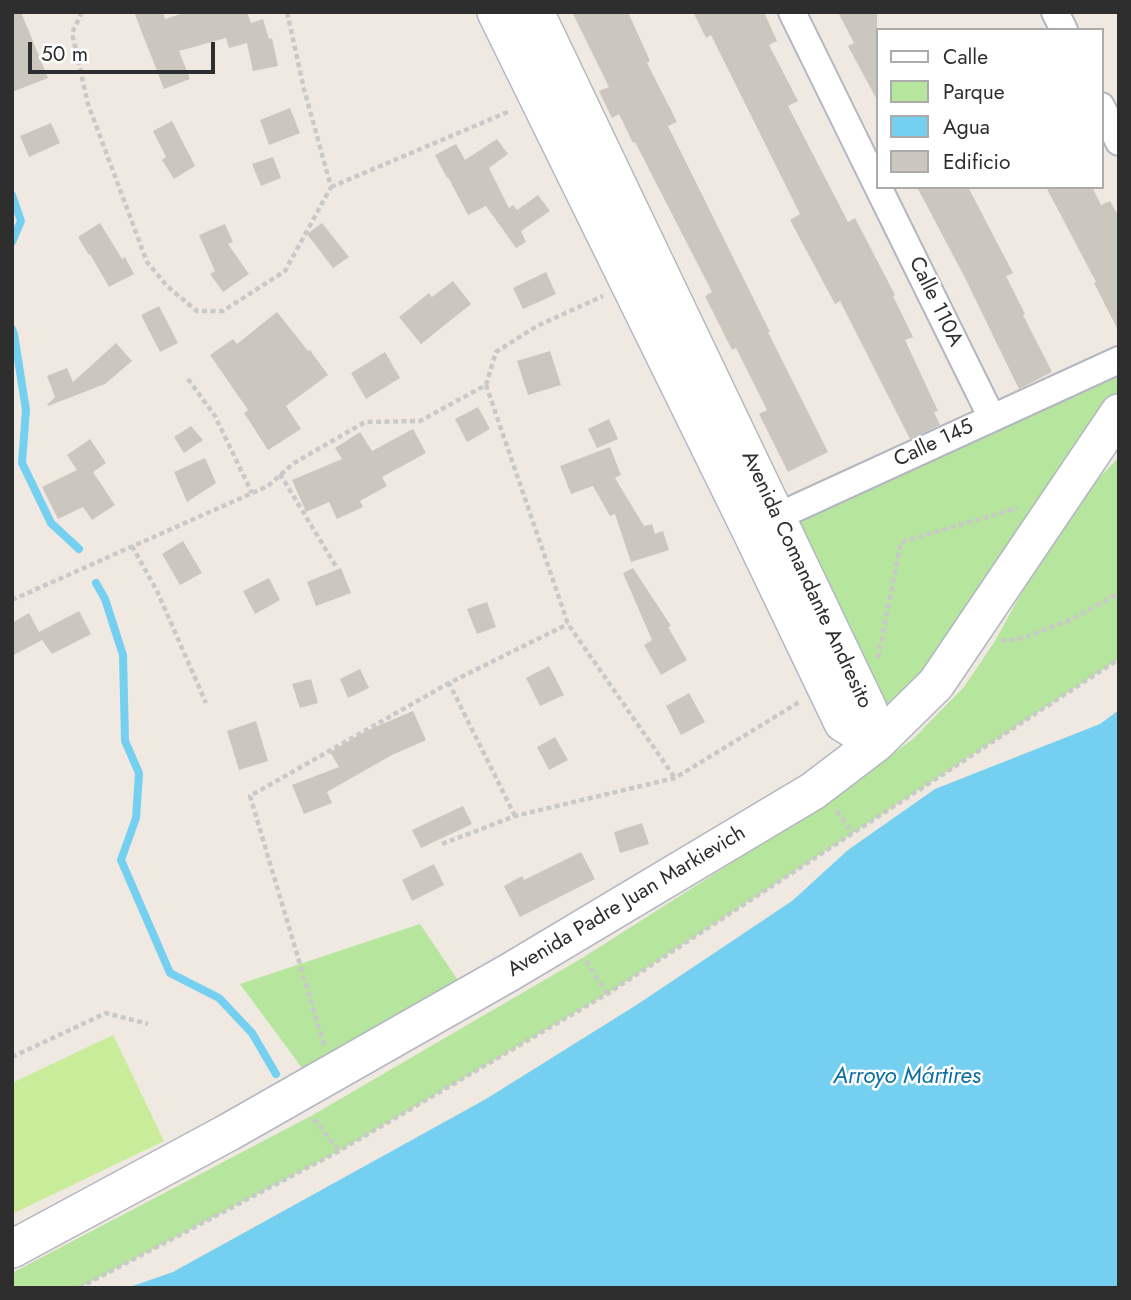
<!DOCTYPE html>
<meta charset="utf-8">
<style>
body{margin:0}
#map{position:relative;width:1131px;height:1300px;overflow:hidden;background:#efe9e1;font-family:Jost,sans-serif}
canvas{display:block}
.frame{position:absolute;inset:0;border:14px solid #2e2e2e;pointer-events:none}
.legend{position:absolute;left:876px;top:28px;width:228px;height:161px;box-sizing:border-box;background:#fff;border:2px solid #ababab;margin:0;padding:9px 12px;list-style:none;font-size:21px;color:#2e2e2e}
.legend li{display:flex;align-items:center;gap:14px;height:35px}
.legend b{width:35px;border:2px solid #ababab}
.scale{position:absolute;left:28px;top:42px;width:187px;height:32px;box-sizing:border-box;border:4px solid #2e2e2e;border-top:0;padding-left:9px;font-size:21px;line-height:24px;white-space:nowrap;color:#2e2e2e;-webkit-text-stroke:5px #fff;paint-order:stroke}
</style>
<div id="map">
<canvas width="1131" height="1300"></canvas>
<div class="frame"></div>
<ul class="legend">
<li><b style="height:9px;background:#fff"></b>Calle</li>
<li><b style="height:19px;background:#b6e59e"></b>Parque</li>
<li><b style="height:19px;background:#75cff0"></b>Agua</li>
<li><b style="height:19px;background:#cbc7bf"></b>Edificio</li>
</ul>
<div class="scale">50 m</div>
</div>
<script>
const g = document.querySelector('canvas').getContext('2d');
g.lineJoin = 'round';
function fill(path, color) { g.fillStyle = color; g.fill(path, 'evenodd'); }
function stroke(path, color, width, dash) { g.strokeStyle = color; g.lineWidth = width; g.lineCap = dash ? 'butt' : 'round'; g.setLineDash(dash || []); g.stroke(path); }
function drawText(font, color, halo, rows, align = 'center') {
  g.font = font + ' Jost,sans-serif'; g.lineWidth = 5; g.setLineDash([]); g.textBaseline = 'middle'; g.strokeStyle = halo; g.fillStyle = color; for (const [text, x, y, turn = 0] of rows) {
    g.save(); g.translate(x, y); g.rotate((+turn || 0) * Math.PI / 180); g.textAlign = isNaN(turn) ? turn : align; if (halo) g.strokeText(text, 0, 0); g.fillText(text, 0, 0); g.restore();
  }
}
const green = new Path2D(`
 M1119,369v27l-198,283 -37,29 -88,-189z
 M1119,457v202l-512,335 -268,157 -260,137h-67v-15l299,-157 273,-159 246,-157 83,-61 51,-52 31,-46 28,-51 70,-106z
 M420,924l46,68 -158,84 -68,-92z`);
const pitch = new Path2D(`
 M113,1035l51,106 -152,73v-131z`);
const water = new Path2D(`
 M1119,710v578h-992l46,-16 313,-173 152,-95 154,-103 56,-51 87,-61 165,-65z`);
const stream = new Path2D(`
 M12,195l9,26 -9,21
 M12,329l2,5 12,76 -4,53 29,60 28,26
 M96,583l9,16 18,56 2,86 14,32 -3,45 -15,42 49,113 49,25 33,35 24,41`);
const building = new Path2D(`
 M12,12h9l27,66 -36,14z
 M134,12h29l2,7 22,-7h60l4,11 12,-4 6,20 3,-1 6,28 -25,5 -6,-28 -18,5 -3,-10 -47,13 11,28 -26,10z
 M572,12h56l22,49 -3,2 30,59 -9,4 102,206h-2l60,120 -40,20 -29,-58 8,-4 -31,-62 -4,2 -27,-54 7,-4 -77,-150 -2,1 -14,-29 -7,4 -13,-27 10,-4z
 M693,12h71l13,29 -8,4 29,56 -10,5 60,116 7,-4 40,77 -2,1 20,41 -8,3 33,71 -4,1 6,13 -30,14 -70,-138 -5,3 -45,-84 10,-6 -89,-179 -5,3z
 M838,12h39v88l-29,-54 6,-3z
 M290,108l10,25 -31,12 -9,-25z
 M172,121l23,45 -21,13 -12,-19 4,-3 -13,-26z
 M51,123l9,20 -31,14 -9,-21z
 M497,139l11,15 -19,14 20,40 4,-3 4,5 21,-15 12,16 -29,20 5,11 -10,6 -30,-42 -18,9 -20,-38 -1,1 -12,-23 21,-11 9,16z
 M273,157l8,21 -20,8 -9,-22z
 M917,187h51l45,86 -7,3 19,38 -2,1 29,57 -33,17 -55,-113z
 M1046,187h46l9,18 9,-4 9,16v115l-25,-49 2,-1z
 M100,223l22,36 3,-2 9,17 -25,13 -19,-33 -1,1 -11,-18z
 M322,223l27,34 -16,11 -26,-34z
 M225,224l8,18 -5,2 21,30 -26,18 -13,-18 5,-3 -16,-36z
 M546,272l10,22 -33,15 -10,-21z
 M453,281l18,23 -50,40 -22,-27 30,-24 3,4z
 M159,306l19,37 -18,9 -19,-37z
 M277,312l31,39 2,-1 18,25 -42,31 15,23 -33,21 -24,-37 4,-3 -38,-55 23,-16 4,5z
 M116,343l16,18 -27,23 -57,22 -1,-1 8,-8 -8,-21 20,-8 6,14z
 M550,351l11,34 -33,10 -11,-34z
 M385,352l15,26 -34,21 -15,-26z
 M478,407l12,22 -23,13 -12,-23z
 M609,419l9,20 -21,9 -9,-19z
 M191,426l12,14 -19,13 -10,-16z
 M413,429l13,24 -44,24 5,9 -27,15 3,6 -26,12 -8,-17 -23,10 -14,-32 50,-21 -7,-11 25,-16 12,19z
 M90,439l16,24 -13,9 22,33 -23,15 -9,-13 -25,12 -16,-32 35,-17 -10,-15z
 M610,447l11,28 -6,3 29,48 8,-2 3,10 8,-3 6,19 -38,12 -16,-48 -5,2 -17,-30 -22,8 -11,-28z
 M205,458l11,25 -29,19 -13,-30z
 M183,541l19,32 -22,12 -18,-31z
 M341,568l10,25 -35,13 -9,-24z
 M633,568l38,58 -3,1 19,33 -26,15 -17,-30 8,-5 -29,-67z
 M269,578l11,22 -25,14 -12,-23z
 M487,602l9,25 -19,7 -10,-25z
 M79,611l12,23 -39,20 -10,-14 -30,16v-33l17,-10 10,19z
 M549,666l15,29 -24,11 -14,-28z
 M360,669l9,19 -21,10 -8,-19z
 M311,679l7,24 -18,5 -8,-24z
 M689,693l16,29 -24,13 -15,-29z
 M413,711l13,29 -34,15 -65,37 5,11 -28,11 -12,-29 47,-18 -9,-15 36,-21z
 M256,721l12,40 -29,9 -12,-39z
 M555,737l13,23 -19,10 -12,-23z
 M463,806l9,18 -51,24 -9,-18z
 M642,823l7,21 -29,9 -6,-21z
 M581,852l14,27 -75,38 -16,-31 18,-10 2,4z
 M434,864l10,21 -32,16 -10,-21z`);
const path = new Path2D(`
 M82,12l-10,21 16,71 59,158 21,25 29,24h26l62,-40 46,-84 -27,-98 -17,-77
 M331,187l179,-76
 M188,379l27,37 37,77
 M486,385l82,239 107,154
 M280,474l57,94
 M132,546l25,45 49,112
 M12,600l256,-114 26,-23 71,-41 55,-1 66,-36 10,-33 41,-26 66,-30
 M1001,641l23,-3 48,-19 47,-26
 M878,658l23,-116 117,-34
 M837,811l15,22
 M515,816l-66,-133 119,-59
 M442,844l73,-28 160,-38 126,-77
 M586,961l21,33
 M324,1045l-74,-249 199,-113
 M12,1057l94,-44 42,11
 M314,1119l25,32
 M79,1288l260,-137 268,-157 512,-335`);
const street = new Path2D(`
 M792,12l85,173
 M1055,12l9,18
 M1101,106l18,36
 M878,187l114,231
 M761,524l358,-164`);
const secondary = new Path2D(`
 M496,12l254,517 93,194 33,20
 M535,12l333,697 8,34
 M12,1249l217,-117 281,-160 303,-181 63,-48 60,-59 183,-271`);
const streetNames = [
 ["Calle 110A",935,302,64],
 ["Calle 145",934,444,-25],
 ["Avenida Comandante Andresito",806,580,65],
 ["Avenida Padre Juan Markievich",627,902,-31]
];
const waterNames = [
 ["Arroyo Mártires",907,1077]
];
fill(green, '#b6e59e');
fill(pitch, '#c9ec9a');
fill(water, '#75cff0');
stroke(stream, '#75cff0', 8);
fill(building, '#cbc7bf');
stroke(street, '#b4b7c1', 30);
stroke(secondary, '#b4b7c1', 40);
stroke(path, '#c9c9c9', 4.5, [5, 3.5]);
stroke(street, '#fff', 26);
stroke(secondary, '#fff', 37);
drawText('21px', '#2e2e2e', '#fff', streetNames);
drawText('italic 23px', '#0d6fa3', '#fff', waterNames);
</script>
